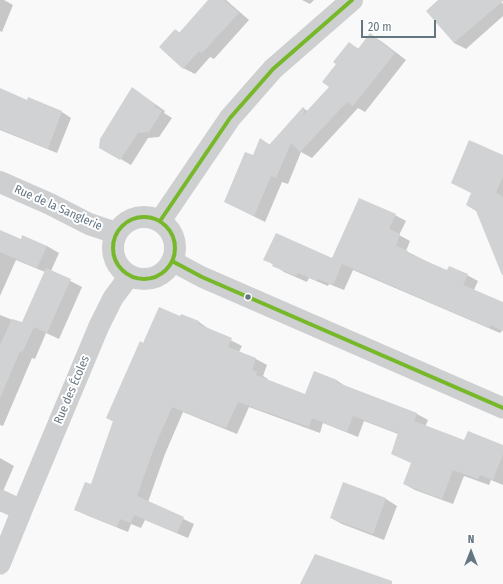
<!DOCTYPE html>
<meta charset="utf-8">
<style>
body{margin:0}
#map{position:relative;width:503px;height:584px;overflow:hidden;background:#f9f9f9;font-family:"Fira Sans Condensed",sans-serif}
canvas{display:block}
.north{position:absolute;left:451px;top:532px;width:40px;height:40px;-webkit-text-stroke:3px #fff;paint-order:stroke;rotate:0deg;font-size:11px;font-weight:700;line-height:16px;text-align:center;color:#657683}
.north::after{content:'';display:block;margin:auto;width:14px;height:18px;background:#657683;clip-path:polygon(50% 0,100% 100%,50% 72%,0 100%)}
.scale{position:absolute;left:361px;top:20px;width:75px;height:18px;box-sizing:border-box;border:2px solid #657683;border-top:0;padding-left:5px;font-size:12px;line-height:14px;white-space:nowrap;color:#657683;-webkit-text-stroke:3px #fff;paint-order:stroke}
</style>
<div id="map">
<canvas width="503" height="584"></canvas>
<div class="north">N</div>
<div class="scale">20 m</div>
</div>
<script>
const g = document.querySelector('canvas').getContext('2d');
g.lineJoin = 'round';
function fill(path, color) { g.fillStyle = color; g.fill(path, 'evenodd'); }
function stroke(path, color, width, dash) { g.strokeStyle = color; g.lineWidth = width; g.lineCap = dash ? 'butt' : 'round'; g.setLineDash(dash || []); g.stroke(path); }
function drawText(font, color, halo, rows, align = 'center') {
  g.font = font + ' "Fira Sans Condensed",sans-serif'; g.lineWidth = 4; g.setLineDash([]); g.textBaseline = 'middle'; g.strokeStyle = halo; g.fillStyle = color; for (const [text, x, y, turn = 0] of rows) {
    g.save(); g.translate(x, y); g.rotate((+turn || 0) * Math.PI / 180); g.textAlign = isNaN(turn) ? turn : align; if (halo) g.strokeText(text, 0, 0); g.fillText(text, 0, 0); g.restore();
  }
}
const shadow = new Path2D(`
 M0,0h4l9,5 -11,27 -2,-1z
 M210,0h16l23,20 -35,39 -4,-2 -15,17 -12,-6 -7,-38 4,3z
 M302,0h12l-4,4z
 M440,0h59l4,4v12l-37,33 -12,-6z
 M370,35l11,6 25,19 -41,52 -7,-4 -46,50 -11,-6 -13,32 -6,-2 -17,40 -40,-20 28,-45 8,-18 9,6 34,-36 4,2 22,-24 7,-23 12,-21 10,6z
 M0,89l28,12 1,-3 33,14 9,6 -14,35 -57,-23z
 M142,95l23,16 -1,2 8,5 -13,19 -11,1 -17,27 -31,-18z
 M503,156v102l-25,-47z
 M395,215l11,6 -7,14 11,6 -4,10 42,21 19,3 11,6 -4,9 29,13v27l-3,3 -147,-63 -9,20 -15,-6 -1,2 -19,-8 -2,4 -23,-10 -19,-13 68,1z
 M0,231l21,9 26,6 12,7 -8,18 31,16 -23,52 -13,-6 -11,26 -3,-1 -29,68 -3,-1v-110l23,9 22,-52 -29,-12 -16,36z
 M180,317l19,5 10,7 33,17 -3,6 17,7 11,6 -4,11 5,3 -1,1 39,15 30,-15 11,7 70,27 11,6 -3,7 40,15 38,4v39l-12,-5 -2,5 -25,-9 -11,28 -38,-14 -11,-6 8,-21 -20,-10 6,-19 -34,-13 -6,16 -35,-14 -3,10 -71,-26 -12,27 -54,-22 -18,42 -17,48 46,22 -6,14 -43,-18 -4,8 -10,-4 -3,8 -42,-17 -11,-6 17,-23 22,-64 -7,-4 37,-74z
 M0,458l14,8 -14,32z
 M344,484l42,15 11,7 -13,34 -42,-16 -11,-6z`);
const building = new Path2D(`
 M208,0h16l15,13 -37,40 -3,-2 -16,18 -24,-22 16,-18 4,4z
 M438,0h65v1l-49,42 -28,-32z
 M370,33l25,20 -42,53 -6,-4 -47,50 -9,-9 -15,35 -5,-2 -17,40 -30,-14 21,-50 8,3 7,-17 9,7 34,-38 2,2 -2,6 26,-28 -7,-5 14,-18 -3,-2 16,-20 9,7z
 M132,87l23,17 -1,2 8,5 -13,21 -11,1 -18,27 -21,-12 1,-9z
 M0,88l27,12 1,-3 34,14 -14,38 -48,-20z
 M469,140l34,15v21l-7,17 7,4v78h-1l-26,-64 -10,-6 5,-12 -20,-10z
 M359,198l37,16 -7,15 11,5 -4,12 12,5 -1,2 40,17 2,-4 19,8 -5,11 40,17v29l-12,-6 -2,3 -147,-64 -9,21 -15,-6 -1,2 -19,-8 -2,3 -24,-10 1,-2 -10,-4 13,-27 56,25z
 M0,230l21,9 1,-4 25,11 -10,22 -37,-16z
 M46,268l25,11 -24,54 -13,-6 -12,26 -2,-2 -20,47v-53l12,-26 10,3z
 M159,307l21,9 1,-2 18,7 -1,3 34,14 -4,9 28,11 -4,12 5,2 -1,3 49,19 9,-23 23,9 -1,2 81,31 -3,8 50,19 4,-9 35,14v9l-10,26 -13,-5 -2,4 -25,-9 -11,29 -39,-15 8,-21 -20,-9 7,-21 -45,-17 -6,16 -35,-14 -3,9 -71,-25 -12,26 -54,-21 -18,41 -17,48 47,21 -7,16 -43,-18 -3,8 -11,-4 -3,8 -43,-17 11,-28 6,2 22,-63 -7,-3 34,-77 3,2z
 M343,482l43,16 -13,36 -43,-16z
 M315,554l77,27v3h-92z`);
const minor = new Path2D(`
 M172,261l30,16 301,131
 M0,500l22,10
 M0,564l22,-54 77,-184 14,-28 17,-23`);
const tertiary = new Path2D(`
 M0,182l50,22 39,20 27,9
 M113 248a31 31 0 1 1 62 0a31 31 0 1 1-62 0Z
 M160,221l70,-103 43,-49 79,-69`);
const bus1 = new Path2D(`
 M113 248a31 31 0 1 1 62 0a31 31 0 1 1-62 0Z
 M160,221l70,-103 43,-49 79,-69
 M172,261l30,16 301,131`);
const markers = [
 [248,297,3.5,"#657683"]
];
const streetNames = [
 ["Rue de la Sanglerie",58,208,24],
 ["Rue des Écoles",72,390,-67]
];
fill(shadow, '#0003');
fill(building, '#d0d2d3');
stroke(minor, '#cecfd0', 21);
stroke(tertiary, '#cecfd0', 22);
stroke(bus1, '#76b82a', 4);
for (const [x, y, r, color] of markers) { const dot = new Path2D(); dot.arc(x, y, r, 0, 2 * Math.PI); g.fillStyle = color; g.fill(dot); stroke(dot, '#fff', 1.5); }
drawText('12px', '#657683', '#fff', streetNames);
</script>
